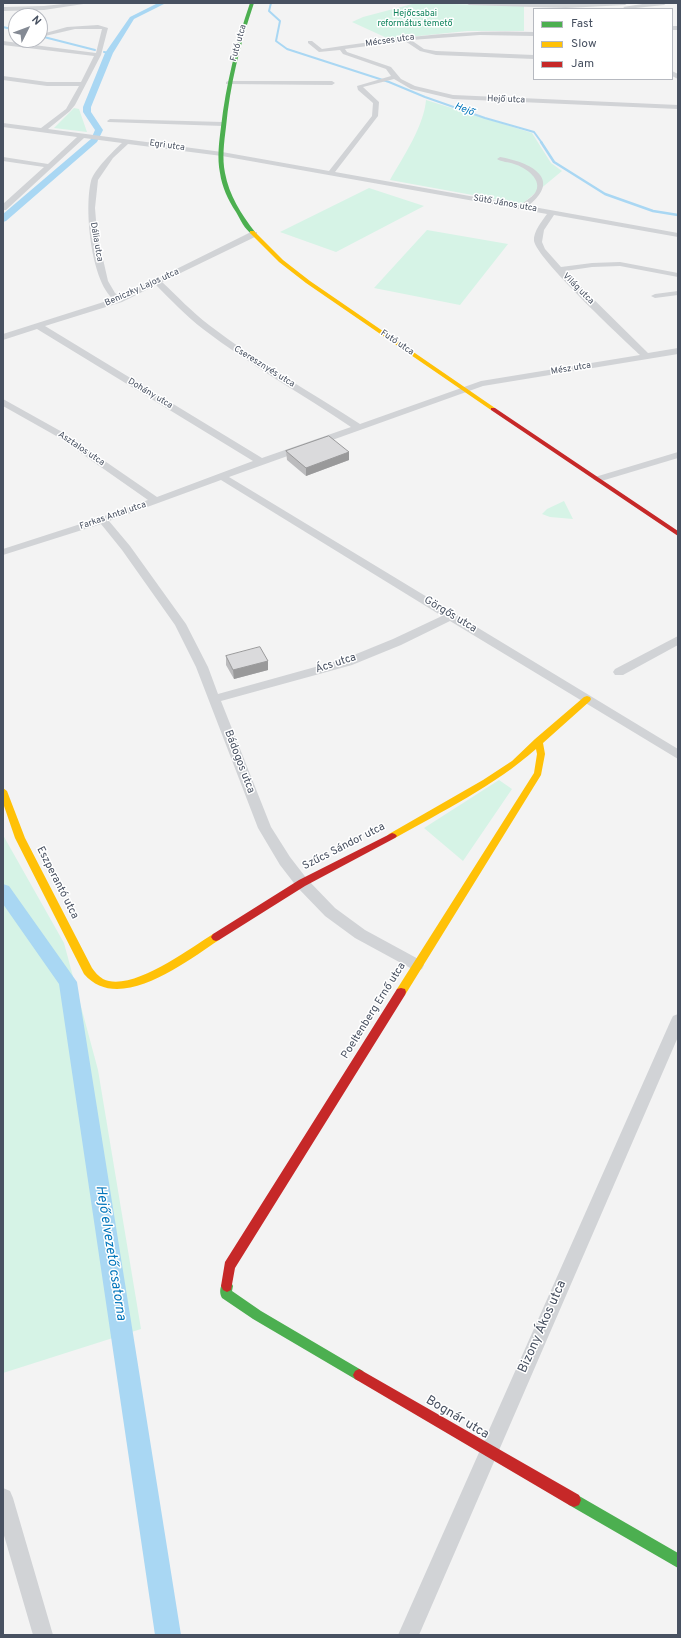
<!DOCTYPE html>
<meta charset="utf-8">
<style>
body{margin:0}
#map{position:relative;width:681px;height:1638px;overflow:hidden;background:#f3f3f3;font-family:Overpass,sans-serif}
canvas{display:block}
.frame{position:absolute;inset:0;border:4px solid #485161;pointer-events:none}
.legend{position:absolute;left:533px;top:8px;width:140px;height:72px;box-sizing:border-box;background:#fff;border:1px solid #b6b9c0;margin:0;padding:5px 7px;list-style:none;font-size:12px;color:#485161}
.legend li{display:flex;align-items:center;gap:8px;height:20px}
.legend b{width:20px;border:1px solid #b6b9c0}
.north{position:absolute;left:8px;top:8px;width:40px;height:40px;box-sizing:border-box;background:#fff;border:1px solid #b6b9c0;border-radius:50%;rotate:48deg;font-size:11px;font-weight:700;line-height:16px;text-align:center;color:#485161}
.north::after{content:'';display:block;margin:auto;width:14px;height:18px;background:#848a94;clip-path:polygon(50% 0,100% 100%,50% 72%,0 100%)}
</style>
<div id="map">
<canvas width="681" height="1638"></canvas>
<div class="frame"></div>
<ul class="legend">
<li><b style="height:5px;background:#4caf50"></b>Fast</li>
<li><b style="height:5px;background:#ffc107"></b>Slow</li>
<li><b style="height:5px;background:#c62828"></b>Jam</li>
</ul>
<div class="north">N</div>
</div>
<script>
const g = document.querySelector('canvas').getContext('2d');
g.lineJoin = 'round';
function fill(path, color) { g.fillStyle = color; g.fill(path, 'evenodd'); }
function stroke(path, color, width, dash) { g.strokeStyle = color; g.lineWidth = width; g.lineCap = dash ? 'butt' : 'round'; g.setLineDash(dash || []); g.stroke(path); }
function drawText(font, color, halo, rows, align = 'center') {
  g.font = font + ' Overpass,sans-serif'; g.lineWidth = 3; g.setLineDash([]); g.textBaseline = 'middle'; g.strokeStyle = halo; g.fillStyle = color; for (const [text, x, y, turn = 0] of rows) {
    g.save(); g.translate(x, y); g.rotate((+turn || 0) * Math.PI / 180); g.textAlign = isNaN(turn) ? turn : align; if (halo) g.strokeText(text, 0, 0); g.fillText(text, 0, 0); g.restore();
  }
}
const green = new Path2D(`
 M416,3l108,3v25h-57l-78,8 -37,-17 11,-5z
 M426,100l106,33 19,30 11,8 -40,33 -132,-24c13,-23 34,-54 36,-80z
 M74,108l5,1 8,23 -33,-4z
 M369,188l55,18 -88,46 -56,-20z
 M427,230l81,14 -48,61 -86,-17z
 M564,501l9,18 -23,-2 -8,-3 5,-5z
 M499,780l13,9 -49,72 -39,-33z
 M3,835l61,108 34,127 43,259 -138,44z`);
const streamFar1 = new Path2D(`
 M271,3l-2,8 11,10 -4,20 11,8 102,33 36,15 60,21 49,14 8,11
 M3,27l13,3
 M40,36l55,14
 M104,52l5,1`);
const stream = new Path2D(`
 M541,142l13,20 51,32 48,17 25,4`);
const canal = new Path2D(`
 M158,3h8l-32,16 -21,34 -22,54v5l12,18 -6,12 -91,79 -3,1v-8l88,-75 4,-9 -12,-18v-5l22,-54 25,-36z
 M3,884l6,2 68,96 104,653h-26l-96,-651 -56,-80z`);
const street = new Path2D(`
 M73,3h17l-46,7 -41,1v-4l41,-1z
 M466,3l100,1 62,-1 -3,2 -59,3 -97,-3z
 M649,3h18l-3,2 -38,4 -3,-2z
 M98,25l10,3 -7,27 -26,50 -5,6 -22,18 174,23 107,19 43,-55 1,-13 -15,-13 -1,-4 34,-10 -5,-7 -43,-15 -3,-4 -21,2 -11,-9v-2h4l10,8c73,-11 138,-20 212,-17v4l-54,-1 -69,5 13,9 12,2 98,4v4l-98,-4 -16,-4 -15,-10 -60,8 2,3 44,15 10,12 14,7 38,9 225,10v4l-225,-10 -42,-10 -17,-10 -31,8 16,15 -1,14 -43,56 185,33c5,-4 11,-7 15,-12 9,-13 -10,-26 -21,-29 -5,-2 -13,-2 -17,-5l3,-2c29,5 64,21 28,49l150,27v4l-124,-22 -10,15 -2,12 3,7 16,18 31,-4 28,-1 58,11v4l-58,-11 -28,1 -27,4 83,82 30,-5v6l-195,32 -254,91 449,272v10l-228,-138 -49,24 -49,20 -131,36 50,126 19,30 17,22 28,29 30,22 57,31 2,4 -2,4 -5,2 -5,-2 -57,-31 -30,-22 -28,-29 -17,-22 -22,-37 -62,-161 -21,-42 -53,-75 -21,-26 -98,31v-6l96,-31 49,-18 -90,-63 -55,-31v-7l61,34 93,64 96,-36 -216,-132 -34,11v-6l110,-35c-22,-19 -29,-90 -22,-118 3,-11 22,-30 31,-38l-38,-5 -78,72h-3v-6l41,-37 -41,-6v-4l45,7 29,-27 -74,-10v-4l38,5 25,-19 13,-23h-32l-44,-6v-4l44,6h34l13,-26 -91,-11v-4l93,12 6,-24h-27l-30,7 -3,-2 25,-7zM128,144l94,12 325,58c-5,7 -14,18 -13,27 3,18 88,97 106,114l-159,26 -121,43c-51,-33 -103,-62 -151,-99 -17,-13 -32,-29 -47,-43l95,-46v-4h-6l-131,65 -5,-4 -7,-12 -11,-48 -2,-25 3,-28 15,-22zM156,285c15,15 30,31 47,44 47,36 99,65 148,98l-89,31 -217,-132 77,-24zM221,480l221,136 -49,23 -49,20 -126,35 -10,-27 -22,-43 -56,-78 -21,-25z
 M672,26h6v4h-6z
 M672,71l6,3v5l-6,-3z
 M228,81h104l3,2 -3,2 -106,-1v-2z
 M110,119l113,3 3,2 -3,2 -115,-4 -1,-1z
 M678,291v4l-23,3 -4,-2 4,-2z
 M678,452v6l-80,24 -5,-3 2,-2z
 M678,636v9l-55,30h-8l-2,-3 2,-3z
 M678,1014v23l-259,598h-21l273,-615 2,-4z
 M3,1488l7,3 3,7 40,137h-20l-30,-103z`);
const fast = new Path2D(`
 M250,3h4c-14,41 -24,82 -28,124 -2,16 -4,31 -1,46 4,22 16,41 30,59l-3,2c-7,-4 -12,-15 -16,-22 -8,-12 -14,-25 -16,-39 -3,-15 -1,-31 1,-46 5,-43 15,-83 29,-124z
 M227,1280l4,2 2,4 -1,5 29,20 102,60 2,4 -2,4 -4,2 -4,-2 -102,-60 -31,-21c-3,-5 -2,-11 1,-16z
 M574,1493l104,60v15l-109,-63 -2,-5 2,-5z`);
const slow = new Path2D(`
 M250,231h4l29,29 27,21 185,127v2h-4l-185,-127 -27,-21 -29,-29z
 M587,696l3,1 1,2 -1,2 -47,42 2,11 -4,21 -136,220 -4,1 -4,-1 -1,-3 1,-3 137,-216 3,-19 -1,-5c-42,37 -93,62 -141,89h-6l-2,-2 2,-2 94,-54 29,-19 23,-22 49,-42z
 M3,788l4,3 18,47 67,130c3,4 6,8 11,11 28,14 86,-30 110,-45l3,-1 3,1 2,3 -2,3c-32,21 -100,75 -135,34l-69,-136 -12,-35z`);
const jam = new Path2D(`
 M491,408h4l183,123v5l-187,-126z
 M392,833l3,1 2,2 -2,2 -90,48 -86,54 -3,1 -3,-1 -2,-3 2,-3 86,-54z
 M401,988l4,1 1,3 -1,3 -170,273 -4,22 -4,2 -4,-2 -2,-4 4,-24 172,-273z
 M359,1369l220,126 2,5 -2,5 -5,2 -5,-2 -214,-126 -2,-4 2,-4z`);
const wall = new Path2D(`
 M286,451l63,1v8l-43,16 -19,-16z
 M226,656l42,5v9l-34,9 -8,-14z`);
const shadedWall = new Path2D(`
 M349,452v8l-43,16v-8z
 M268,661v9l-34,9 -1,-9z`);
const building = new Path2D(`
 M329,436l20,16 -43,16 -20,-17z
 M260,647l8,14 -35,9 -7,-14z`);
const farParknames = [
 ["Hejőcsabai",415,14],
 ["református temető",415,24]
];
const farStreetnames = [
 ["Mécses utca",390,41,-8],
 ["Futó utca",239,43,-74],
 ["Hejő utca",506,100,2],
 ["Egri utca",167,146,8],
 ["Sütő János utca",505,204,10],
 ["Dália utca",96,242,80],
 ["Beniczky Lajos utca",142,288,-24],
 ["Világ utca",578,289,45],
 ["Futó utca",397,343,34],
 ["Cseresznyés utca",264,367,32],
 ["Mész utca",571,369,-9],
 ["Dohány utca",150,394,31],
 ["Asztalos utca",81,449,34],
 ["Farkas Antal utca",113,516,-19]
];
const farWaternames = [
 ["Hejő",464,110,21]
];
const streetNames = [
 ["Görgős utca",450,615,31],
 ["Ács utca",336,664,-18],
 ["Bádogos utca",239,762,69],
 ["Szűcs Sándor utca",344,847,-27],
 ["Eszperantó utca",57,883,63],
 ["Poeltenberg Ernő utca",374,1011,-58]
];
const nearStreetnames = [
 ["Bizony Ákos utca",543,1327,-66],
 ["Bognár utca",457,1418,31]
];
const nearWaternames = [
 ["Hejő elvezető csatorna",110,1253,81]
];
fill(green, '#d6f3e6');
stroke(streamFar1, '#a9d7f3', 2);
stroke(stream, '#a9d7f3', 2.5);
fill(canal, '#a9d7f3');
fill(street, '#d1d3d6');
fill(fast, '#4caf50');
fill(slow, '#ffc107');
fill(jam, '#c62828');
fill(wall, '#bbbbbd');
fill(shadedWall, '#99999a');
fill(building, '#dadadc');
stroke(building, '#99999a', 1);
drawText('9px', '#10855e', '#fff', farParknames);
drawText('9px', '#485161', '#fff', farStreetnames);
drawText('italic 10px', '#0175bb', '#fff', farWaternames);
drawText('11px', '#485161', '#fff', streetNames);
drawText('13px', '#485161', '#fff', nearStreetnames);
drawText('italic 14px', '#0175bb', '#fff', nearWaternames);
</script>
